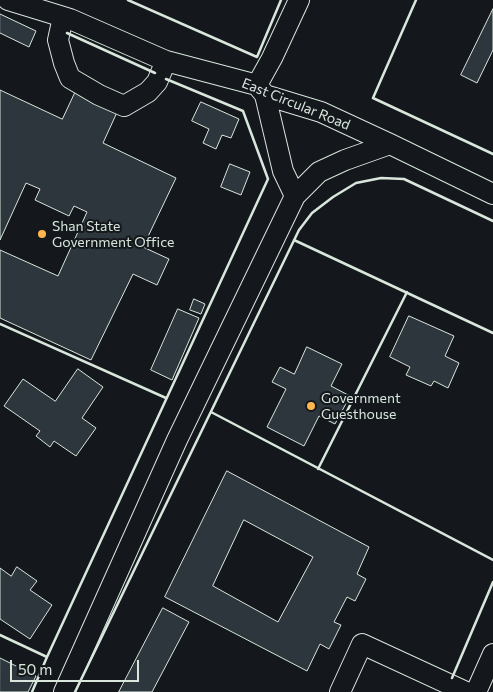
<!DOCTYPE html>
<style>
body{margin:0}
#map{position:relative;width:493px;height:692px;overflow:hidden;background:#14181c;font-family:Commissioner,sans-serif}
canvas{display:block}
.scale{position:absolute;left:10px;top:660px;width:129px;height:22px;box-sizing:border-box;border:2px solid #d8e6dc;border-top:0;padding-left:6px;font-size:15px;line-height:18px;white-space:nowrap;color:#d8e6dc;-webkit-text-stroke:4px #14181c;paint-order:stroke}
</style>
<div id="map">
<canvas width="493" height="692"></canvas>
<div class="scale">50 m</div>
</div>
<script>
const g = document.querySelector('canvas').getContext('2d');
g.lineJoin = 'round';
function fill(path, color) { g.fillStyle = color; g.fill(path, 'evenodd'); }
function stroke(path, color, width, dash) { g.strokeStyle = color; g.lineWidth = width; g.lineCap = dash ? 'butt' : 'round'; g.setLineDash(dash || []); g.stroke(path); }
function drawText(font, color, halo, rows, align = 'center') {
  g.font = font + ' Commissioner,sans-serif'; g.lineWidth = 4; g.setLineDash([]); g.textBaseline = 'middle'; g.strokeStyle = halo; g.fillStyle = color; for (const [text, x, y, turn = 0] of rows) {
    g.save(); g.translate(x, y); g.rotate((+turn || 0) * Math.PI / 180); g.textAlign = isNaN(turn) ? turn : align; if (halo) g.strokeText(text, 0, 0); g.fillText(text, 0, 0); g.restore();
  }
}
const building = new Path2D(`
 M493,9v41l-16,33 -16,-8z
 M0,14l36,17 -7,16 -29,-14z
 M83,76l41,21 -21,46 73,35 -33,69 26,12 -12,26 -24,-11 -42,86 -91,-42v-68l58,26 29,-64 -13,-6 -5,10 -34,-16 5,-11 -14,-6 -26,57v-150l62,29z
 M201,102l38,17 -8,19 -9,-3 -6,14 -13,-6 6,-14 -17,-8z
 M230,164l20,8 -9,23 -20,-8z
 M194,299l11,5 -4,10 -11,-4z
 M178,309l21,9 -27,62 -21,-10z
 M409,316l45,20 -9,20 14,7 -11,25 -14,-7 -3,5 -25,-11 4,-8 -20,-10z
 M307,347l35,17 -11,22 19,10 -15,28 -16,-8 -15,30 -37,-19 19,-38 -14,-7 8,-15 14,7z
 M78,369l25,18 -21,31 14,10 -20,28 -22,-15 -4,6 -14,-11 4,-5 -36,-25 19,-27 32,22z
 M227,471l142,76 -12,27 9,5 -11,22 -8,-4 -13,25 7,3 -12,24 -9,-5 -13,27 -142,-74zM244,520l69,37 -35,65 -65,-36z
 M17,567l20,14 -7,9 22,15 -22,34 -30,-20v-51l11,8z
 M163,608l26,14 -37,70h-33z
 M0,658l36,18 -8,16h-28z`);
const minor = new Path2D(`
 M8,0l62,19 96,42 91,24 8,10 56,17 69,32 103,50
 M63,17l-5,23 6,23 6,15 29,17 25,11 24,-14 9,-10 9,-21
 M257,85l15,-27 27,-58
 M295,196l24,-24 26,-12 45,-16
 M64,692l113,-252 118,-244 -12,-25 -18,-76
 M340,692l22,-48 104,48
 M476,692l17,-38`);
const wall = new Path2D(`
 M128,0l129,57 24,-57
 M416,0l-43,98 120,56
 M67,33l88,40
 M294,240l199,93
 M0,324l166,74
 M211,412l282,148
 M318,469l89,-177
 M0,635l47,22 221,-478 -25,-68 -77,-32
 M452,678l41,-96
 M32,692l15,-35
 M75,692l224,-462 13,-17 21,-16 23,-14 25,-5 23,1 89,42`);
const markers = [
 [42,234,5,"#ffb74d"],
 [311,406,5,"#ffb74d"]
];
const streetNames = [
 ["East Circular Road",296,104,22]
];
const poiNames = [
 ["Shan State",52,226],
 ["Government Office",52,242],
 ["Government",321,398],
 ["Guesthouse",321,414]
];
fill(building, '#2c363c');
stroke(building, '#d8e6dc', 1);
stroke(minor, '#d8e6dc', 22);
stroke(minor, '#14181c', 20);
stroke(wall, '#d8e6dc', 2.5);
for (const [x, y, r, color] of markers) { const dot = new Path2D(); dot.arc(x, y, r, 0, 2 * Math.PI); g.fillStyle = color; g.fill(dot); stroke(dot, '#14181c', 2); }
drawText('14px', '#d8e6dc', '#14181c', streetNames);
drawText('14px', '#d8e6dc', '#14181c', poiNames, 'left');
</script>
